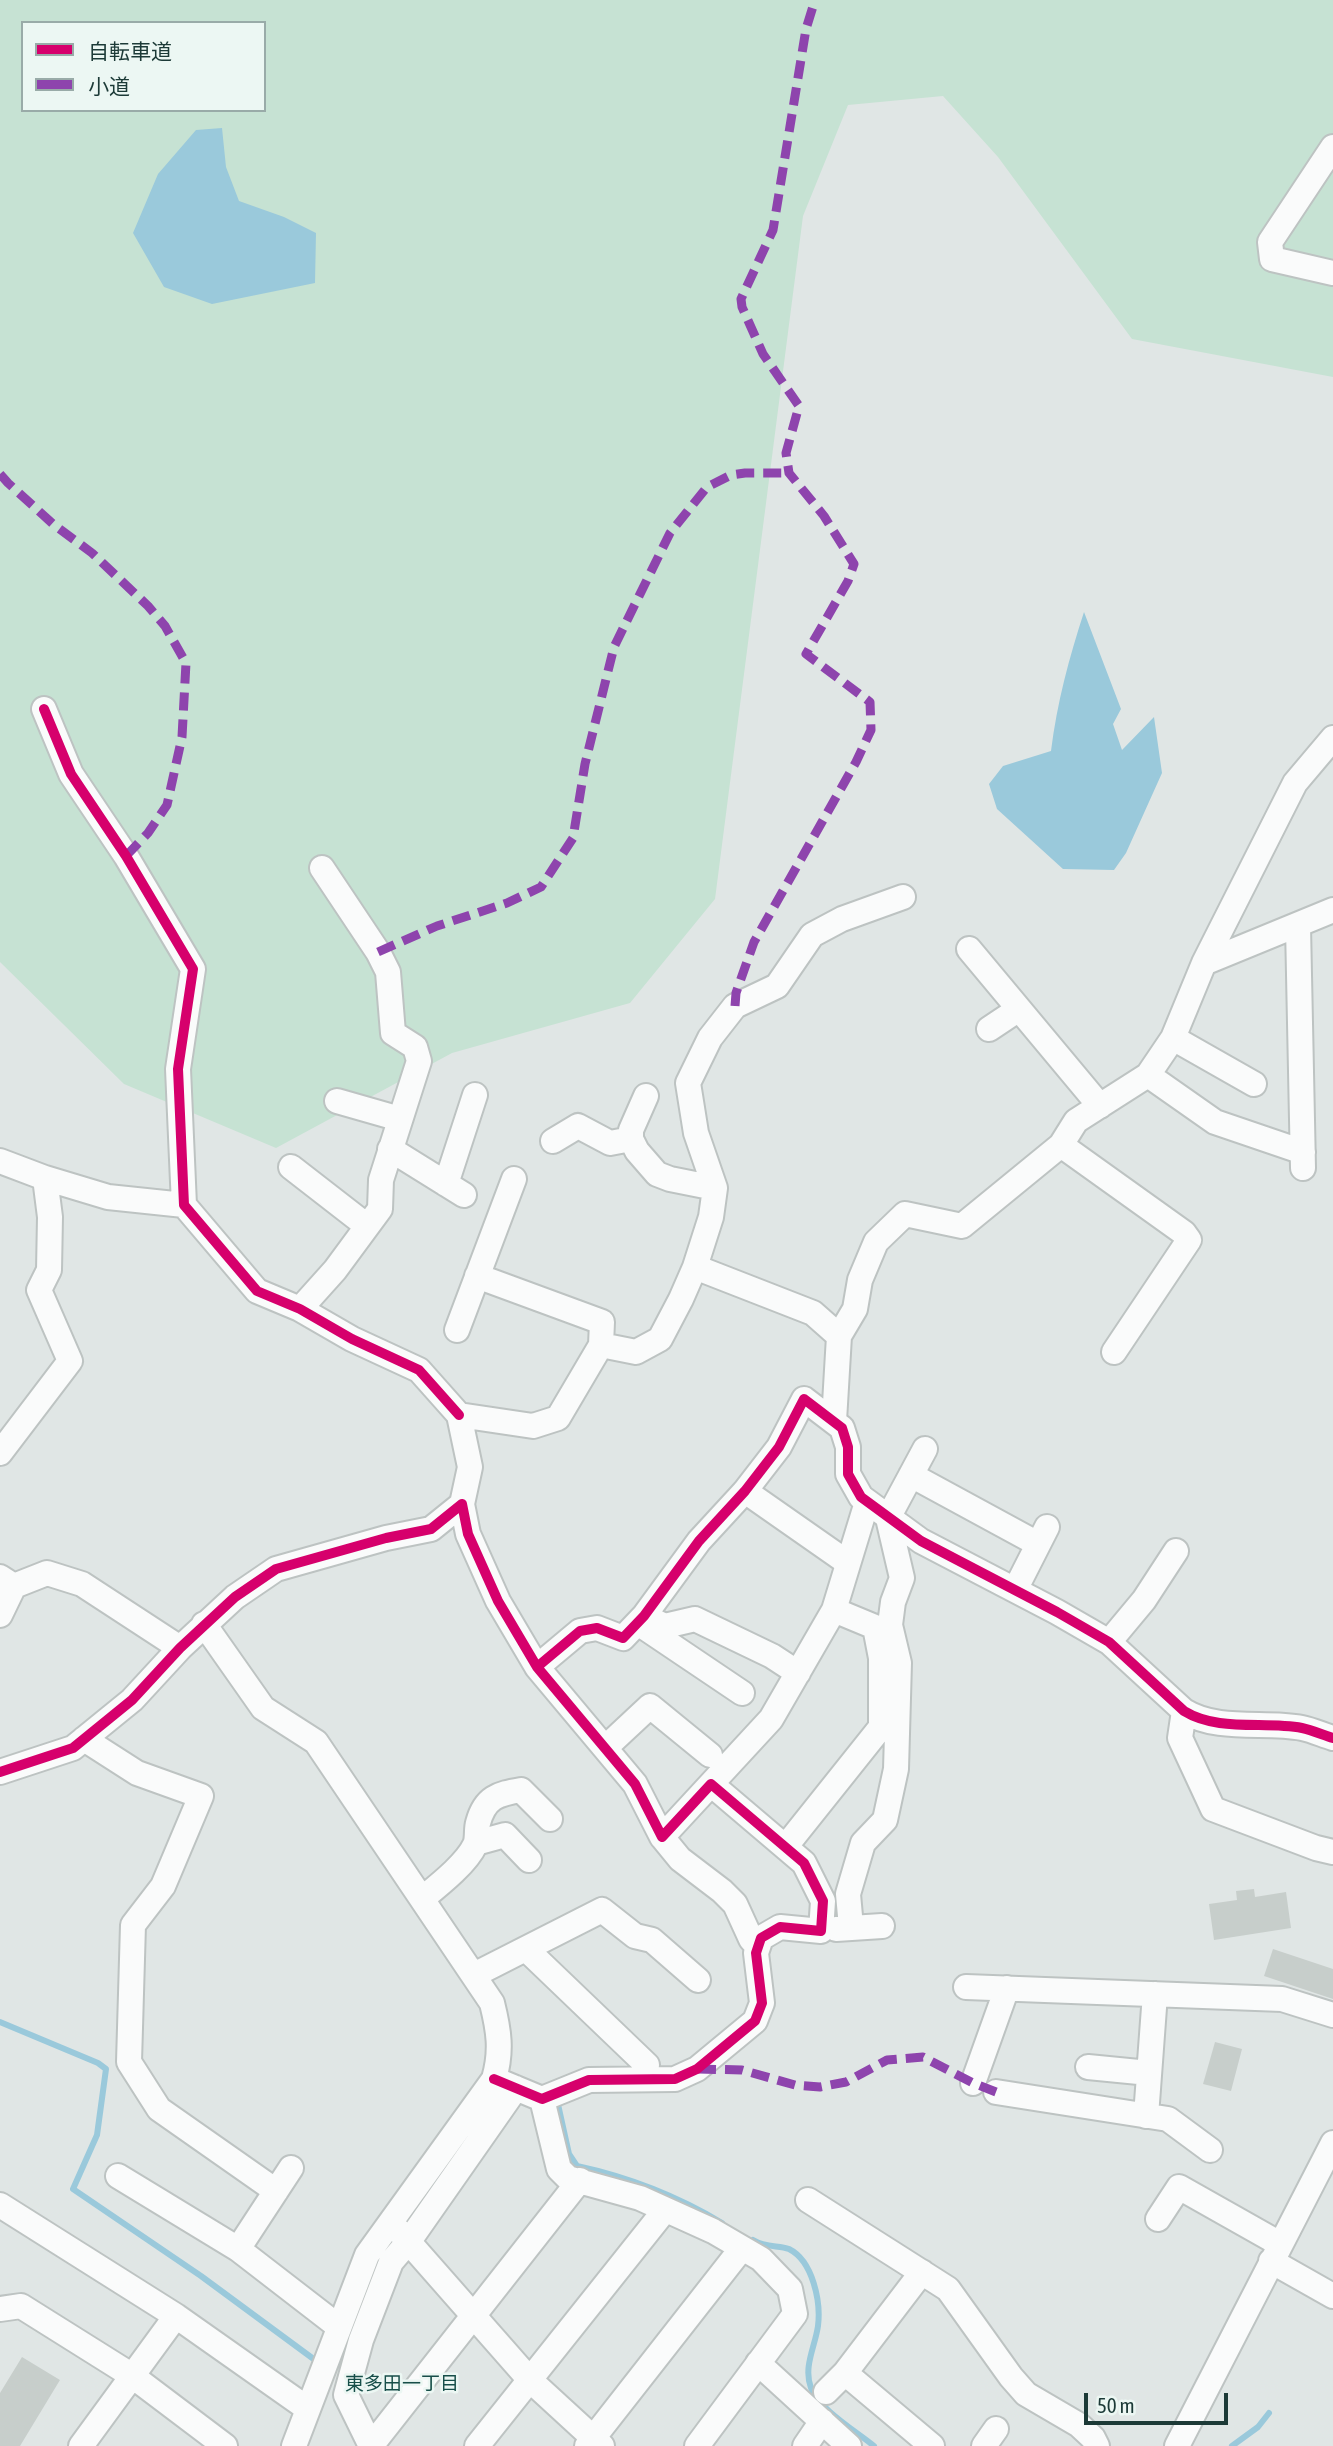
<!DOCTYPE html>
<meta charset="utf-8">
<style>
body{margin:0}
#map{position:relative;width:1333px;height:2446px;overflow:hidden;background:#e0e6e5;font-family:"Asap Condensed","Noto Sans JP",sans-serif}
canvas{display:block}
.legend{position:absolute;left:21px;top:21px;width:245px;height:91px;box-sizing:border-box;background:#ecf7f3;border:2px solid #99aba8;margin:0;padding:9px 12px;list-style:none;font-size:21px;color:#1c3a37}
.legend li{display:flex;align-items:center;gap:14px;height:35px}
.legend b{width:35px;border:2px solid #99aba8}
.scale{position:absolute;left:1084px;top:2393px;width:144px;height:32px;box-sizing:border-box;border:4px solid #1c3a37;border-top:0;padding-left:9px;font-size:21px;line-height:24px;white-space:nowrap;color:#1c3a37;-webkit-text-stroke:5px #ecf7f3;paint-order:stroke}
</style>
<div id="map">
<canvas width="1333" height="2446"></canvas>
<ul class="legend">
<li><b style="height:9px;background:#d6006c"></b>自転車道</li>
<li><b style="height:9px;background:#8e44ad"></b>小道</li>
</ul>
<div class="scale">50 m</div>
</div>
<script>
const g = document.querySelector('canvas').getContext('2d');
g.lineJoin = 'round';
function fill(path, color) { g.fillStyle = color; g.fill(path, 'evenodd'); }
function stroke(path, color, width, dash) { g.strokeStyle = color; g.lineWidth = width; g.lineCap = dash ? 'butt' : 'round'; g.setLineDash(dash || []); g.stroke(path); }
function drawText(font, color, halo, rows, align = 'center') {
  g.font = font + ' "Asap Condensed","Noto Sans JP",sans-serif'; g.lineWidth = 5; g.setLineDash([]); g.textBaseline = 'middle'; g.strokeStyle = halo; g.fillStyle = color; for (const [text, x, y, turn = 0] of rows) {
    g.save(); g.translate(x, y); g.rotate((+turn || 0) * Math.PI / 180); g.textAlign = isNaN(turn) ? turn : align; if (halo) g.strokeText(text, 0, 0); g.fillText(text, 0, 0); g.restore();
  }
}
const green = new Path2D(`
 M0,0h1333v377l-201,-38 -134,-182 -55,-61 -95,9 -45,111 -88,683 -85,104 -178,50 -176,95 -152,-64 -124,-122zM23,23h241v87h-241z`);
const water = new Path2D(`
 M222,128l4,39 13,34 45,16 32,16 -1,50 -103,21 -48,-17 -31,-54 25,-59 38,-44z
 M1084,612l37,97 -8,15 9,26 32,-33 8,56 -36,80 -12,17 -51,-1 -66,-60 -8,-25 14,-18 48,-15c6,-48 18,-93 33,-139z`);
const stream = new Path2D(`
 M0,2022l98,41 8,6 -9,66 -24,54 128,87 118,87
 M557,2100l12,54 8,12c51,11 100,30 145,57
 M753,2240c13,8 26,5 36,9 24,12 32,53 29,77 -3,21 -15,41 -7,62 8,21 46,44 63,58
 M1232,2446l26,-19 11,-14`);
const building = new Path2D(`
 M1254,1889l1,8 31,-5 5,36 -77,12 -5,-36 28,-4 -1,-9z
 M1273,1949l60,20v30l-69,-23z
 M1215,2042l27,7 -11,42 -28,-7z
 M22,2357l38,23 -40,66h-20v-53z`);
const minor = new Path2D(`
 M1333,147l-63,95 2,17 61,14
 M44,709l27,65 55,82 67,113 -15,100 6,136 73,86 43,18 52,30 67,31 40,45
 M1298,926l5,242
 M969,949l131,157
 M1204,963l129,-53
 M989,1029l30,-20
 M1173,1038l81,46
 M1148,1075l67,47 88,30
 M646,1096l-15,34v9l6,12 20,23 13,5 45,9
 M337,1101l63,18
 M553,1141l25,-15 32,17 21,-4
 M390,1149l74,46
 M0,1161l45,17 5,39 -1,53 -10,20 31,71 -70,92
 M291,1167l76,59
 M45,1178l63,19 76,8
 M446,1184l29,-89
 M695,1267l118,46 26,23 -5,85
 M477,1276l125,46 -1,23
 M300,1309l35,-39 45,-61 1,-29 38,-119 -4,-14 -22,-14 -5,-61 -10,-20 -56,-84
 M457,1330l57,-151
 M839,1336l16,-27 5,-29 16,-38 29,-28 57,12 99,-81
 M1114,1352l75,-112 -5,-7 -123,-88 15,-24 72,-46 25,-37 31,-75 91,-180 38,-45
 M911,1475l127,69
 M745,1491l103,72
 M462,1504l8,-37 -11,-52 74,11 25,-8 43,-73 35,7 24,-13 21,-40 14,-32 16,-50 4,-29 -19,-55 -8,-50 22,-45 25,-32 42,-20 35,-51 30,-16 61,-22
 M0,1577l14,9 33,-13 35,11 98,64
 M1015,1590l32,-63
 M834,1610l33,-108
 M0,1615l14,-29
 M644,1616l21,10 30,-7 77,37 26,17
 M204,1624l59,84 53,34 176,261c7,28 10,48 2,76l-127,176 -73,191
 M641,1625l101,68
 M1109,1642l35,-42 32,-49
 M537,1667l43,-36 17,-3 26,10 21,-22 55,-75 46,-50 34,-44 25,-48 38,29 6,19v27l13,23 60,44 136,71 52,30 75,69c34,21 80,10 118,17 10,2 21,7 31,10
 M1184,1711l-4,27 33,71 103,39 17,4
 M84,1739l53,34 64,23 -38,90 -30,39 -4,137 30,47 117,82
 M605,1748l45,-42 60,49
 M0,1772l73,-24 59,-48 48,-52 55,-51 41,-28 110,-31 45,-9 31,-25 6,30 30,67 39,66 98,117 27,53 49,-53 93,79 19,38 -2,30 -41,-4 -19,11 -5,15 6,50 -7,18 -58,48 -22,10 -86,1 -47,19 -48,-20
 M711,1784l60,-65 63,-109 41,17 6,31v69l-95,119
 M662,1837l18,22 42,32 13,13 16,35 7,8
 M476,1843l29,-8 24,25
 M422,1899c17,-14 44,-35 53,-54 3,-7 1,-15 3,-22 7,-26 20,-29 43,-33l29,29
 M851,1927l-3,-33 15,-51 22,-23 11,-51 3,-106 -9,-38 3,-23 9,-24 -14,-60 37,-69
 M836,1929l46,-3
 M526,1949l121,116
 M474,1975l128,-65 33,26 17,4 46,40
 M966,1987l316,12 51,16
 M1088,2067l61,6
 M973,2083l34,-95
 M996,2092l172,27 42,31
 M542,2099l17,70 9,9 72,20 73,33 48,28 29,30 5,25 -98,132
 M1146,2116l9,-122
 M118,2176l120,73 101,78
 M808,2200l140,89 63,88 15,17 53,31 14,13 4,8
 M0,2205l176,111 132,93
 M1158,2219l21,-32 101,57
 M399,2231l131,149 72,66
 M238,2249l53,-81
 M1271,2261l62,35
 M0,2309l21,-3 110,69 94,71
 M758,2363l91,83
 M845,2373l87,73
 M826,2392l19,-19 77,-101
 M81,2446l95,-130
 M371,2446l-25,-51 15,-55 30,-78 18,-21 107,-153
 M371,2446l209,-266
 M477,2446l188,-236
 M587,2446l155,-198
 M805,2446l17,-25
 M984,2446l12,-17
 M1177,2446l156,-303`);
const quiet = new Path2D(`
 M0,474l8,9 45,41 39,29 56,53 17,20 21,37 -4,74 -15,68 -19,28 -22,23
 M378,952l59,-26 70,-23 34,-16 32,-49 12,-74 29,-117 56,-114 37,-46 24,-12 14,-2h44
 M735,1006l1,-13 18,-51 102,-180 15,-32 -1,-28 -64,-48 42,-73 6,-17 -30,-48 -35,-43 -3,-20 13,-47 -36,-52 -21,-47 -1,-8 32,-69 33,-201 9,-29
 M698,2069l44,1 53,15 25,2 26,-5 41,-22 36,-3 50,26 23,9`);
const cycleway = new Path2D(`
 M44,709l27,65 55,82 67,113 -15,100 6,136 73,86 43,18 52,30 67,31 40,45
 M537,1667l43,-36 17,-3 26,10 21,-22 55,-75 46,-50 34,-44 25,-48 38,29 6,19v27l13,23 60,44 136,71 52,30 75,69c34,21 80,10 118,17 10,2 21,7 31,10
 M0,1772l73,-24 59,-48 48,-52 55,-51 41,-28 110,-31 45,-9 31,-25 6,30 30,67 39,66 98,117 27,53 49,-53 93,79 19,38 -2,30 -41,-4 -19,11 -5,15 6,50 -7,18 -58,48 -22,10 -86,1 -47,19 -48,-20`);
const neighbourhoodNames = [
 ["東多田一丁目",402,2384]
];
fill(green, '#c6e2d3');
fill(water, '#9ac9db');
stroke(stream, '#9ac9db', 6);
fill(building, '#c7cecb');
stroke(minor, '#bdc3c2', 28);
stroke(minor, '#fafbfb', 24);
stroke(quiet, '#8e44ad', 9, [18, 9]);
stroke(cycleway, '#d6006c', 10);
drawText('19px', '#174e49', '#ecf7f3', neighbourhoodNames);
</script>
